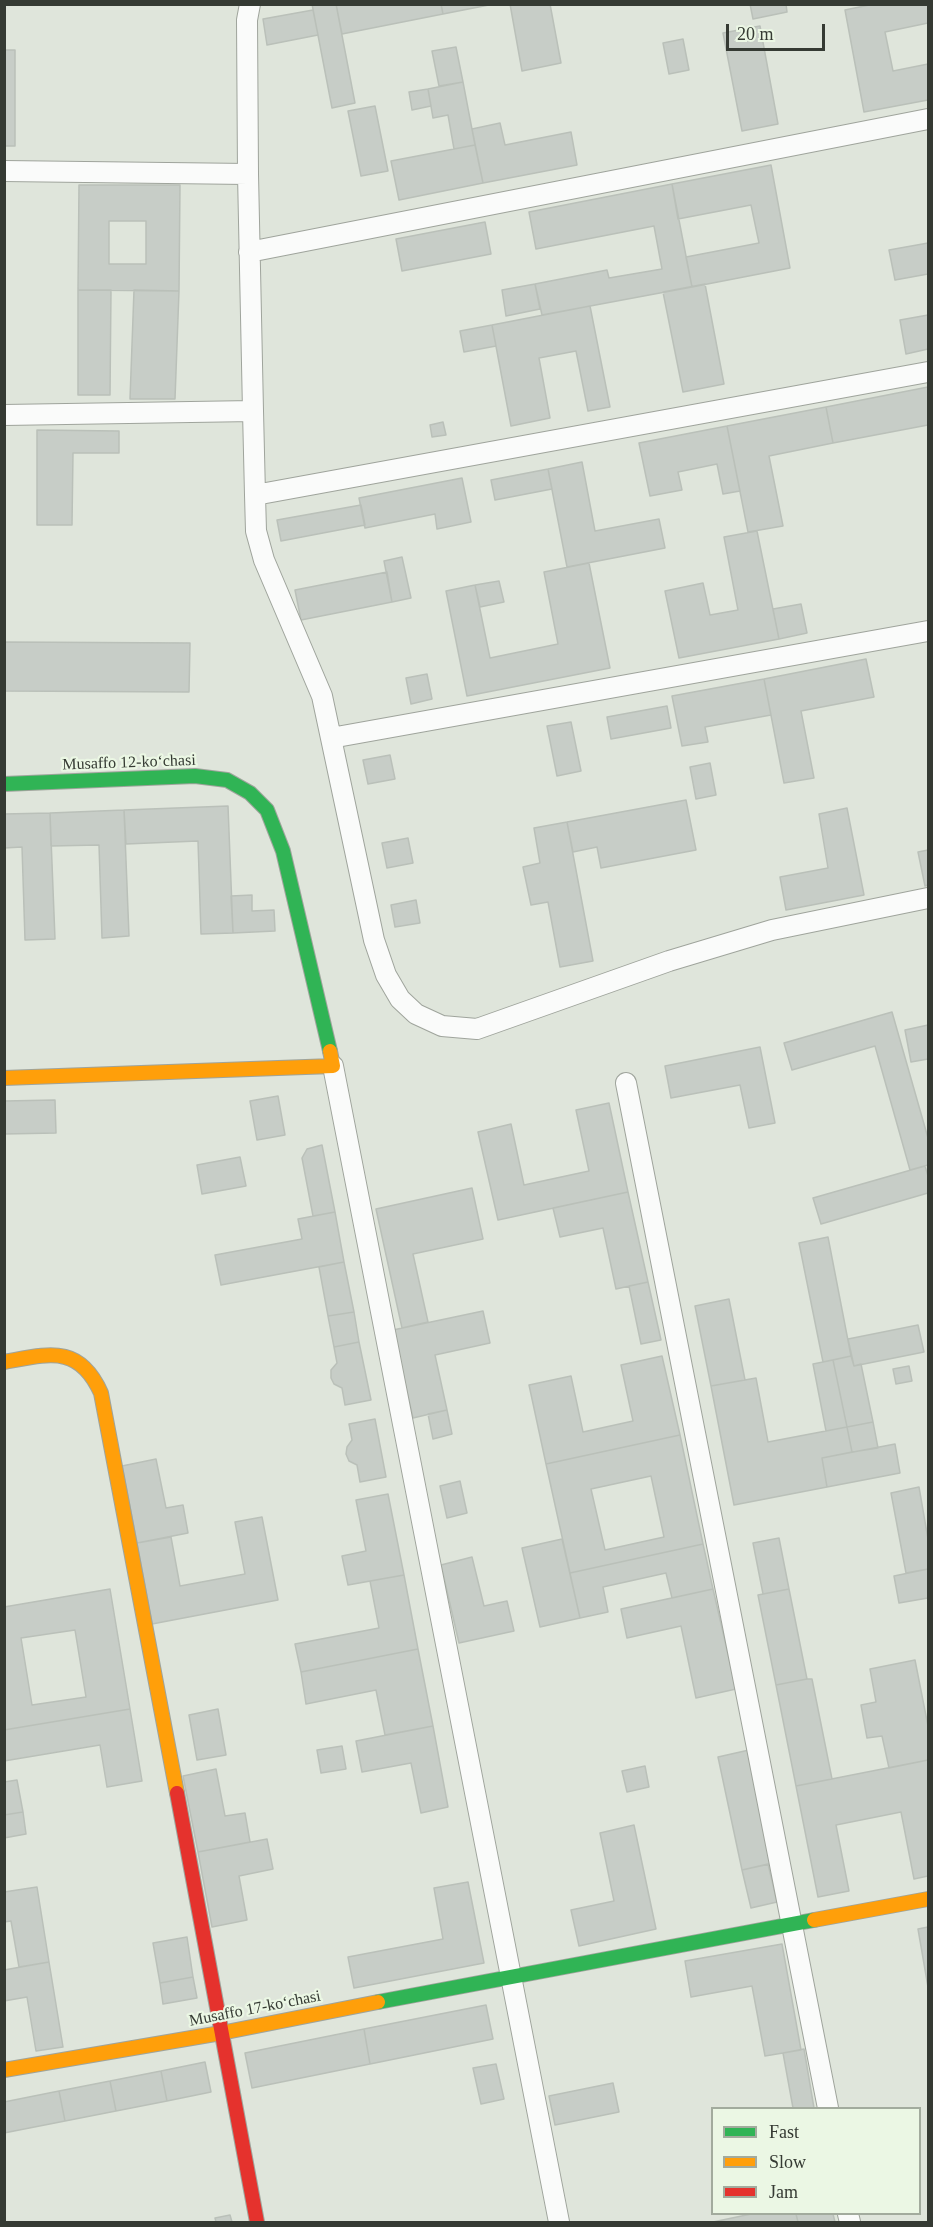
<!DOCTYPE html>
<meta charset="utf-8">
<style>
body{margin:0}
#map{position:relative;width:933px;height:2227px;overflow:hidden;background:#dfe5db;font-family:"Times New Roman",serif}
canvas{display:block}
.frame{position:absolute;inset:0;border:6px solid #353a33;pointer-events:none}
.legend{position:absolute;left:711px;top:2107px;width:210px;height:108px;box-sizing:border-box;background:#ebf7e4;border:2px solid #a2ab9d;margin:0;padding:8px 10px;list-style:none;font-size:18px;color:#353a33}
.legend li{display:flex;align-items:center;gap:12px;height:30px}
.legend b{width:30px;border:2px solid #a2ab9d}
.scale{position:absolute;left:726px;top:24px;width:99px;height:27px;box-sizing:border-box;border:3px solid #353a33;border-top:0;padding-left:8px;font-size:18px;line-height:21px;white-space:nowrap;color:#353a33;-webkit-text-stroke:4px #ebf7e4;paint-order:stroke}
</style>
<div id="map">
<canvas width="933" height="2227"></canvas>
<div class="frame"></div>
<ul class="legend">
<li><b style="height:8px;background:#30b455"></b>Fast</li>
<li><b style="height:8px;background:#ff9f0a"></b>Slow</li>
<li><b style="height:8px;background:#e5322d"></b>Jam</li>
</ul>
<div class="scale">20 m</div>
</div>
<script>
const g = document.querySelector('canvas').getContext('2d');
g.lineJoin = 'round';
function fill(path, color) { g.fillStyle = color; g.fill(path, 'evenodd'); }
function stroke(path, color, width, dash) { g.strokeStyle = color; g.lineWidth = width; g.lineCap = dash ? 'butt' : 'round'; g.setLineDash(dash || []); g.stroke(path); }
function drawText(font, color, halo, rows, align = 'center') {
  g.font = font + ' "Times New Roman",serif'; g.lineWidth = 4.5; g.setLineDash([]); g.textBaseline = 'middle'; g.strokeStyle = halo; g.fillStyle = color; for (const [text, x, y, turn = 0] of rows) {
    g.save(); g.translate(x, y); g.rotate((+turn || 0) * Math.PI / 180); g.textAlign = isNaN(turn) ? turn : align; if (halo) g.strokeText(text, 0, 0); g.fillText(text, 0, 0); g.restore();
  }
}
const building = new Path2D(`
 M312,4h24l19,99 -23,5z
 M336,4h105l2,10 -101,20z
 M441,4h53l-51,10z
 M510,4h40l11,59 -39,8z
 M750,4h36l1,8 -34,7z
 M874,4h54v19l-43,9 8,39 35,-7v36l-64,12 -19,-102z
 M313,10l5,25 -51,10 -4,-26z
 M760,26l18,98 -36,7 -19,-98z
 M683,39l6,31 -20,4 -6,-31z
 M456,47l7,35 -24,4 -7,-35z
 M4,50h11v96h-11z
 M463,82l12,63 -21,4 -6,-34 -15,3 -5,-29z
 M428,89l3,17 -19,4 -3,-18z
 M375,106l13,65 -27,5 -13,-65z
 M500,123l5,22 66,-13 6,33 -94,18 -11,-54z
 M475,145l8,38 -84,17 -8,-39z
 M771,165l19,103 -98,19 -6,-30 73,-14 -8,-38 -73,14 -6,-35z
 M672,184l20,103 -150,28 -7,-31 72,-14 2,8 53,-9 -8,-43 -118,23 -7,-37z
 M79,185h101l-1,106 -101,-1zM109,221h37v43h-37z
 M485,222l6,32 -89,17 -6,-32z
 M928,243v31l-33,6 -6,-30z
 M535,284l5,25 -34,7 -4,-26z
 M705,284l19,100 -41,8 -20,-100z
 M78,290h33l-1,105h-32z
 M134,290l45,1 -4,108h-45z
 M590,306l20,101 -22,4 -12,-60 -37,7 11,60 -39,8 -19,-101z
 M928,315v34l-22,5 -6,-34z
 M492,325l4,21 -32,6 -4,-21z
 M928,387v38l-95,18 -7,-36z
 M826,407l7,36 -64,13 14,70 -35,6 -21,-106z
 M443,422l3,13 -14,2 -2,-12z
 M727,426l13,65 -17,3 -6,-30 -39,8 4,18 -32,6 -11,-53z
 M37,430l82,1v22h-46l-1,72h-35z
 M582,462l13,69 64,-12 6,29 -98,19 -19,-98z
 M548,469l4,20 -57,11 -4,-20z
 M462,478l9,44 -34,7 -2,-15 -70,14 -6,-30z
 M361,505l4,20 -84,16 -4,-21z
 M757,531l22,108 -100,19 -14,-67 38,-8 7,32 28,-5 -14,-73z
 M402,557l9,41 -19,4 -8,-41z
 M589,563l21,105 -143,28 -21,-105 29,-6 15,73 68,-14 -14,-72z
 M387,572l5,30 -91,18 -6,-30z
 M499,581l5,21 -24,5 -5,-22z
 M801,604l6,29 -28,6 -6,-30z
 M4,642l186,1 -1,49 -185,-1z
 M866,659l8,38 -73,14 13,67 -30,5 -20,-104z
 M427,674l5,25 -21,5 -5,-26z
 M764,679l7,36 -66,12 3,15 -26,4 -10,-50z
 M667,706l4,22 -60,11 -4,-22z
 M571,722l10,49 -24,5 -10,-50z
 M390,755l5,24 -27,5 -5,-24z
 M710,763l6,32 -20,4 -6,-32z
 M686,800l10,50 -95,18 -4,-21 -24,5 -6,-30z
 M228,806l5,127 -32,1 -3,-93 -72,3 -2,-34z
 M847,808l17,87 -78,15 -6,-33 48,-9 -9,-54z
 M124,810l5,126 -27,2 -3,-93 -48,1 -1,-33z
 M50,813l5,126 -30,1 -3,-93 -18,1v-34z
 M567,822l26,139 -33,6 -12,-65 -17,3 -8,-38 17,-4 -6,-35z
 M408,838l5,25 -26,5 -5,-25z
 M928,850v35l-3,1 -7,-34z
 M252,895v16l22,-1 1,21 -42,2 -2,-37z
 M416,900l4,23 -25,4 -4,-22z
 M892,1012l36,126v27l-18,5 -35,-124 -83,24 -8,-27z
 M928,1025v34l-17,3 -6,-32z
 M760,1047l15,76 -26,5 -9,-43 -69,13 -6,-32z
 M278,1096l7,39 -28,5 -7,-39z
 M55,1100l1,33 -52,1v-33z
 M609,1103l19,89 -130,28 -20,-88 33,-8 13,61 65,-14 -13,-61z
 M322,1145l13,67 -22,4 -11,-58 5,-9z
 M240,1157l6,29 -44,8 -5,-29z
 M925,1166l3,10v17l-107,31 -8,-26z
 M472,1188l11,51 -70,15 15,68 -26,6 -26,-119z
 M628,1192l20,90 -32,7 -13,-61 -43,9 -7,-29z
 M335,1212l9,50 -123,23 -6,-30 87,-16 -4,-20z
 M828,1237l23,119 -28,6 -24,-119z
 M344,1262l10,50 -26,4 -9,-49z
 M648,1282l13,58 -20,4 -12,-58z
 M729,1299l16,81 -34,6 -16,-80z
 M483,1311l7,32 -55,12 12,55 -34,8 -20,-88z
 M354,1312l5,30 -25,5 -6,-31z
 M918,1325l6,27 -70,14 -6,-27z
 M359,1342l12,58 -26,5 -3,-17 -8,-4 -3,-6v-8l6,-7 -3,-16z
 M662,1356l18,79 -134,29 -17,-79 42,-9 12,56 50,-11 -12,-56z
 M851,1356l3,10 7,-2 12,58 -26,5 -14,-67z
 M833,1360l14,67 -21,4 -13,-67z
 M909,1366l3,15 -16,3 -3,-15z
 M756,1378l12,64 79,-15 5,25 -30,6 5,29 -93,18 -23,-119z
 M447,1410l5,24 -19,5 -5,-25z
 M375,1419l11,58 -26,5 -3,-17 -8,-4 -3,-7 1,-7 5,-7 -3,-16z
 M873,1422l5,26 -26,4 -5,-25z
 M680,1435l23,109 -133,29 -24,-109zM651,1476l13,61 -59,13 -14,-61z
 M895,1444l5,29 -73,14 -5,-29z
 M156,1459l10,49 17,-3 5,28 -51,10 -15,-77z
 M460,1481l7,32 -20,5 -7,-32z
 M919,1487l9,52v30l-22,4 -15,-80z
 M388,1494l16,81 -56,10 -6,-29 24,-5 -10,-51z
 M262,1517l16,83 -126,24 -15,-81 34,-6 9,49 65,-12 -10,-52z
 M779,1538l10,51 -26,5 -10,-51z
 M562,1539l18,79 -40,9 -18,-79z
 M703,1544l10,45 -41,9 -6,-25 -63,14 5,25 -28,6 -10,-45z
 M472,1557l12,49 23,-5 7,30 -55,12 -18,-78z
 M928,1569v29l-29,5 -5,-27z
 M404,1575l14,74 -117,23 -6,-28 84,-16 -9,-47z
 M110,1589l20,120 -126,21v-123zM75,1630l11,67 -54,8 -11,-67z
 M713,1589l23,100 -40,9 -15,-72 -54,12 -6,-29z
 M789,1589l18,90 -31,6 -18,-90z
 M418,1649l15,77 -48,9 -9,-45 -70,14 -5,-32z
 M915,1660l13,66v34l-39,8 -7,-32 -15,2 -6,-33 15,-3 -6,-33z
 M807,1679h5l20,100 -36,7 -20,-101z
 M130,1709l12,72 -35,6 -7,-42 -96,16v-31z
 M218,1709l8,46 -29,5 -8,-45z
 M433,1726l15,81 -27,6 -10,-50 -49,9 -6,-31z
 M342,1746l4,23 -25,4 -4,-23z
 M749,1750l25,113 -32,7 -24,-113z
 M928,1760v116l-14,3 -13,-67 -65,13 13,66 -31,6 -22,-111z
 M645,1766l4,21 -22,5 -5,-21z
 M216,1769l9,47 20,-3 5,29 -52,10 -15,-76z
 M17,1780l6,32 -19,3v-33z
 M23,1812l3,22 -22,4v-23z
 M634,1825l22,104 -77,17 -8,-36 43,-9 -14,-68z
 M267,1839l6,30 -34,7 8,44 -35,7 -14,-75z
 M768,1864l9,38 -26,6 -9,-38z
 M468,1882l16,81 -130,25 -6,-31 95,-18 -9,-51z
 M37,1887l12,75 -30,5 -8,-46 -7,1v-30z
 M928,1927v60l-10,-58z
 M187,1937l6,40 -33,6 -7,-40z
 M782,1944l19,106 -36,6 -13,-70 -61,11 -6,-36z
 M49,1962l14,85 -27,4 -9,-54 -23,4v-31z
 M193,1977l4,21 -34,6 -3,-21z
 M486,2005l7,34 -123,25 -6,-35z
 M364,2029l6,35 -118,24 -7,-35z
 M804,2049l10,59h-21l-10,-55z
 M205,2062l6,30 -44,9 -6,-30z
 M496,2064l8,35 -23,5 -8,-36z
 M161,2071l6,30 -51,10 -6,-30z
 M110,2081l6,30 -51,10 -6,-30z
 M613,2083l6,29 -64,13 -6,-29z
 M59,2091l6,30 -61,12v-31z
 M751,2214h45l2,8h-85z
 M796,2214h37l2,8h-37z
 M230,2215l2,7h-16l-1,-4z`);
const lane = new Path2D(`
 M4,171l244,3
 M249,252l679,-133
 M253,411l2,84 673,-123
 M4,415l249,-4 -5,-237 -1,-154 3,-16
 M255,495l1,36 8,29 58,136 52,244 12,35 14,24 16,15 26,12 35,3 192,-68 103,-31 156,-32
 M331,738l597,-107
 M333,1066l226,1156
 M626,1083l202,1025
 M848,2214l2,8`);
const fast = new Path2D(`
 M4,784l191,-8 32,4 23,13 17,17 16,41 47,200
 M378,2002l436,-82`);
const slow = new Path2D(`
 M4,1078l329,-12 -3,-15
 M4,1362c45,-8 75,-18 97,31l76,400
 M814,1920l114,-21
 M4,2070l217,-37 157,-31`);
const jam = new Path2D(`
 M177,1793l80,429`);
const streetNames = [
 ["Musaffo 12-koʻchasi",129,763,-2],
 ["Musaffo 17-koʻchasi",255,2009,-11]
];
fill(building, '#c7cdc7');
stroke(building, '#bac0b9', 1.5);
stroke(lane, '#9fa49c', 22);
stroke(fast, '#9fa49c', 16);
stroke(slow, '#9fa49c', 16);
stroke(jam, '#9fa49c', 16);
stroke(lane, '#fafbfa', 20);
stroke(fast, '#30b455', 14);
stroke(slow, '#ff9f0a', 14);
stroke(jam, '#e5322d', 14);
drawText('16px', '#353a33', '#ebf7e4', streetNames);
</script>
